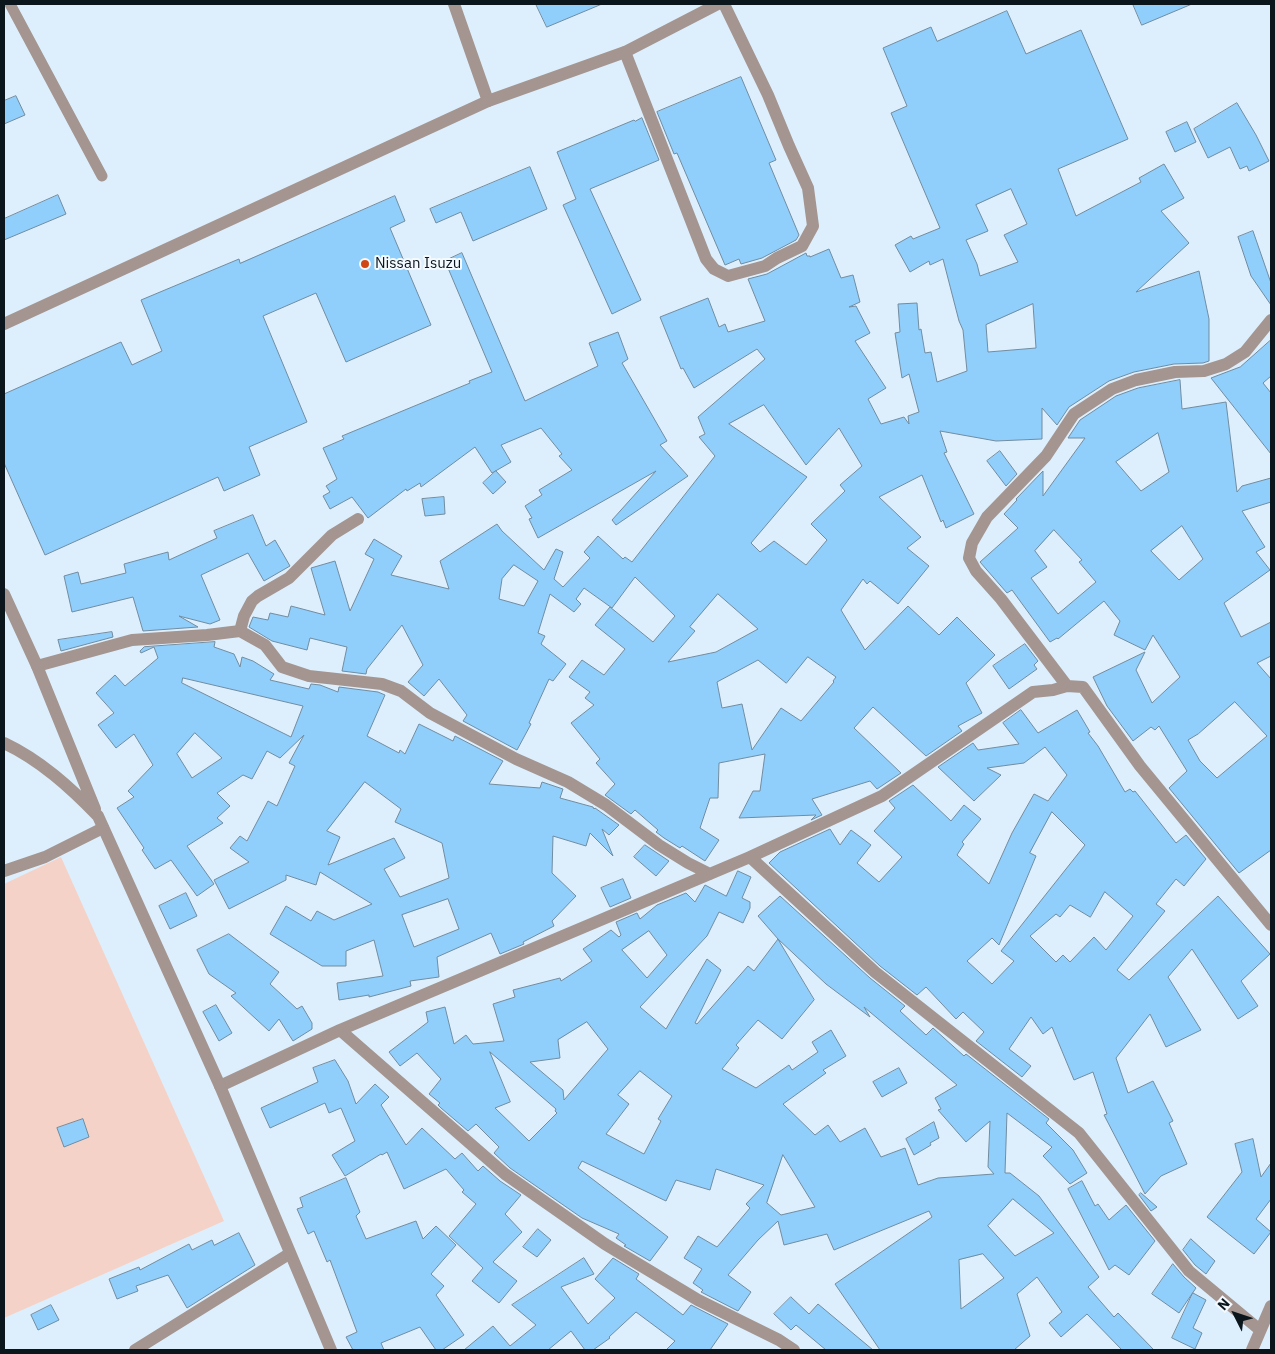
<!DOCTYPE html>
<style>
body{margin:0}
#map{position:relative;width:1275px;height:1354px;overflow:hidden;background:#ddeffd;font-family:"IBM Plex Sans",sans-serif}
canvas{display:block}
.frame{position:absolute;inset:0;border:5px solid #0a151c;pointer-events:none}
.north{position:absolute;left:1210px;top:1289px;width:50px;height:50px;-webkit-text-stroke:4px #f4faff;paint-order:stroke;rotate:311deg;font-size:14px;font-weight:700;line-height:20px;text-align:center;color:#0a151c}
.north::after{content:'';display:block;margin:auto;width:18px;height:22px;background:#0a151c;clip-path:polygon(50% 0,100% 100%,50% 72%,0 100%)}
</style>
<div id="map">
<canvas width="1275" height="1354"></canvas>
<div class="frame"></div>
<div class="north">N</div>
</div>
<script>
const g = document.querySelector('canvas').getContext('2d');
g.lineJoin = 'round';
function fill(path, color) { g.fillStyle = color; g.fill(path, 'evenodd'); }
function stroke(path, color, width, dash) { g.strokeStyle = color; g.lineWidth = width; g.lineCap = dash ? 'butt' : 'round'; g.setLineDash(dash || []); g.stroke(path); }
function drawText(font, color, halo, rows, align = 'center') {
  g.font = font + ' "IBM Plex Sans",sans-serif'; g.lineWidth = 4; g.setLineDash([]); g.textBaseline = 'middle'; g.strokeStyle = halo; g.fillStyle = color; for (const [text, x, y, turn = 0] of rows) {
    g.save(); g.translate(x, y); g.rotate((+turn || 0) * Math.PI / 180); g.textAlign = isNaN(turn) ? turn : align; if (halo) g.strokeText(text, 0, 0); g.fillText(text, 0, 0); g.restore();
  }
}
const green = new Path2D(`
 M61,857l163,364 -220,97v-434z`);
const building = new Path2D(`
 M536,4h66l-55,23z
 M1133,4h59l-50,21z
 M1007,11l19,43 55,-24 47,109 -70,30 18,47 65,-34 -2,-4 25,-14 20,34 -23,13 28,32 -53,49 63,-21 10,48v42l-6,2 -29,1 -40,8 -25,9 -40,26 -12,18 -15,-17v31l-46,2 -56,-10 7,21 -3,1 30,61 -28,14 -3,-8 -2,2 -19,-47 -43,22 42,40 -14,11 22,18 -31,38 -28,-23 -3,3 -4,-5 -22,31 24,40 43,-44 31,29 18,-18 38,38 -29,28 16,30 -24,13 4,5 -36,25 -53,-49 -19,21 47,45 -24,16 -7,-8 -58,18 10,16 -11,5 5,-5 -77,3 14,-27h7l5,-37 -46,9 -1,35h-8l-10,30 19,12 -14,21 -23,-15 -2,2 -16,-10 -8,-6 2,-2 -23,-20 -4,4 -26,-19 10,-11 -19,-21 4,-4 -29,-36 23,-18 -9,-7 5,-6 -21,-15 13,-17 22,15 21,-26 -30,-24 15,-18 43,35 22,-26 -40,-39 -23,31 -28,-20 -8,11 5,5 -7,8 -24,-18 -12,39 7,3 -4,8 25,20 -13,17 -4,-2 -20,44 2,1 -14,26 -54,-29 4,-6 -28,-36 -15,17 -16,-14 15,-17 -21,-40 -35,44 -1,5 -24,-3 5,-24 -37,-9 -3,12 -35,-9 -23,-14 4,-10 15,3 2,-7 18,4 3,-11 34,9 -14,-47 24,-7 15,50 24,-52 -9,-5 9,-15 28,17 -11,19 58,14 -9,-28 57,-37 5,7 42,39 12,-21 7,3 -9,27 9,8 27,-29 -6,-6 14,-16 25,23 2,-2 7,5 83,-106 -16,-19 6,-3 -7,-17 67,-58 -8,-10 -63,39 -11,-20 -2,1 -21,-52 48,-19 11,29 6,-3 3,8 37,-11 -17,-42 19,-5 39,-21 1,3h3v1l19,-8 12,29 12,-3 7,27 -11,5 7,-1 14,27 -15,8 31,47 -18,11 13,25 23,-7 5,7 -1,-8 11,-4 -10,-38 -7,4 -7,-45 5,-1 -2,-28 19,-1 2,27 2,-1 4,24 6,-1 6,30 30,-11 -4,-41 -4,-9 -16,-62 -13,6 -1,-4 -19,11 -15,-27 16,-9 2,3 27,-11 -49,-115 16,-7 -24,-58 48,-21 6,14zM1011,189l16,35 -23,11 14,27 -38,14 -3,-12 -11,-24 22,-9 -12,-26zM1033,304l3,44 -48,4 -2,-27zM764,405l42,60 33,-37 23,38 -22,19 5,6 -34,33 16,16 -21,25 -32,-24 -14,11 -9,-9 56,-66 -78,-53zM514,565l24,16 -14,25 -25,-7 3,-20zM718,594l40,35 -42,23 -48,10 27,-31 -5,-4zM808,657l28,20 -3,4 1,1 -33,39 -20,-13 -29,42 -10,-46 -20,4 -5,-26 41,-22 28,23z
 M741,77l35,83 -7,3 30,72 -3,5 -34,18 -21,6 -2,-5 -14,6 -48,-112 -3,1 -17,-42z
 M16,96l9,19 -21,9v-23z
 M1237,103l19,32 13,26 -20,10 -2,-5 -7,3 -10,-22 -22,11 -14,-29z
 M642,118l17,42 -69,29 51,111 -29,14 -49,-109 13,-6 -19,-47 77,-32 1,1z
 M1187,122l9,20 -21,10 -9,-20z
 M530,167l17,42 -74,32 -12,-29 -25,11 -6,-14z
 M58,195l8,19 -62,26v-21z
 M395,196l10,25 -15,7 41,97 -85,37 -30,-69 -53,23 44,106 -58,25 11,28 -36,16 -6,-14 -173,78 -41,-92v-69l117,-52 11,23 30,-14 -21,-51 98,-41 1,4z
 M1253,231l18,52v22l-20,-29 -13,-39z
 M462,253l63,148 73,-35 -9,-23 29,-11 10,27 -6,4 45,78 -7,4 28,31 -72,49 -4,-5 44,-49 -118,67 -9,-19 3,-1 -7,-12 17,-11 -3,-5 33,-20 -13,-14 3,-2 -21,-26 -40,17 10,17 -19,11 -17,-26 -54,40 -1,-4 -13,8 -1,-2 -38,29 -16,-21 -22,12 -7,-13 7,-4 -4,-6 11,-7 -14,-31 21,-9 -2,-3 128,-53 -1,-2 23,-9 -47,-111z
 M1271,340v36l-8,7 8,10v61l-60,-76 29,-11z
 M1180,380l2,29 44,-7 11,90 5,-6 29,-8v24l-29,9 23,36 -9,5 14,18 -46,33 17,34 30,-15v34l-14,7 14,16v171l-32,23 -70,-85 18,-17 -28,-45 -4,4 -4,-3 -18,14 -26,-35 -14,-29 52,-25 -9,18 16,33 28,-26 -27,-42 -8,15 -31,-15 6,-14 -16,-20 -46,38 -1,-1 -7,4 -38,-52 -5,3 -27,-31 38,-34 -14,-14 13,-14 -1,-1 27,-28v25l42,-58h-17l12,-18 36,-24 22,-8zM1158,433l11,39 -28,19 -25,-29zM1182,526l21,33 -24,21 -28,-29zM1054,530l28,30 -3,2 17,20 -38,32 -27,-36 16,-11 -12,-16zM1235,702l32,34 -50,42 -17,-17 -12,-21 10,-6z
 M1000,451l17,23 -11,12 -19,-25z
 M496,471l10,11 -13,12 -10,-11z
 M444,497l1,17 -20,2 -3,-17z
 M253,515l13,31 9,-6 15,26 -26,15 -16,-28 -47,22 19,45 -10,4 -31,-8 19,11 -55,4 -10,-34 -61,15 -8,-36 14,-4 3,12 45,-11 -2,-9 44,-12 1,8 48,-22 -3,-7z
 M112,632l1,5 -52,14 -3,-11z
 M215,642l-1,5 20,7 6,13 2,-10 11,4 21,13 -4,6 39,9 2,-5 9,1 18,7 1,-5 39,5 7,3 -18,41 32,17 1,-3 5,4 14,-30 34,17 2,-5 48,25 -14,23 51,4 2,-6 21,7 -3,9 33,9 1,2 1,-1 24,17 -10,10 -7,-6 11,27 -23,-23 -4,13 -33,-10 -1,37 24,23 -24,25 2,5 -31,16 1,2 -24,10 -9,-21 -54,24 2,20 -29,4 1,5 -42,11v-2l-30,5 -2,-17 46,-7 -9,-36 -28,11v15h-24l-52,-32 16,-28 25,15 6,-10 17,9 38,-16 -52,-32 -4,13 -30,-10v5l-57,29 -15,-29 35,-18 -19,-14 10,-12 7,5 21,-40 9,5 18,-40 -6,-3 15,-28 -24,23 -13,-7 -15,28 -9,-4 -26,18 13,13 -13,12 6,5 -36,23 27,38 -17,12 -26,-36 -16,9 -13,-19 2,-2 -27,-40 17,-11 -6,-6 25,-26 -19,-31 -18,14 -18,-23 16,-12 -18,-20 19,-18 10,11 33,-28 -4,-11 -13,6 -1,-2 4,-4zM183,678l120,28 -12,31 -109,-54zM195,733l27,25 -30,20 -15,-24zM365,782l36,27 -6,13 47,21 7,35 -49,19 -16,-28 21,-11 -11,-20 -66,27 12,-28 -13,-6zM448,899l11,30 -45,18 -12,-32z
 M1025,644l13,17 -4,4 3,4 -28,20 -16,-23z
 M1021,710l17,23 39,-23 13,22 -2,1 10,13 27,46 5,-3 3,3 2,-1 41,52 10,-8 20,24 -22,27 -8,-7 -20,25 9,7 -48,59 12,10 89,-84 52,58 -29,27 17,25 -20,13 -46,-70 -24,28 33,53 -35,17 -16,-33 -34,44 12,35 25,-12 20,40 -4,2 18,41 -26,12 -16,18 -41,-79 3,-1 -14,-42 -19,8 -22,-53 -9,7 -12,-17 -22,32 22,17 -9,11 -46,-36 8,-9 -21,-20 -7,7 -30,-32 -9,8 -37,-29 -111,-103 11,-11 50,-23 10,16 11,-15 20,15 -14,18 22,19 23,-25 -28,-26 21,-23 -6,-7 24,-16 38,36 13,-16 17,14 -19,23 2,2 -7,11 32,29 23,-51 22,-39 14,7 19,-26 -22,-28 -21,16 -37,5 14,7 -27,26 -36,-34 35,-24 5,7 41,-6 -16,-21zM1052,812l33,33 -84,106 13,10 -22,23 -25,-23 25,-23 7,7 37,-89 -6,-3zM1105,892l28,24 -27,34 -12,-13 -24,25 -7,-7 -7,7 -26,-26 26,-22 4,3 10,-12 20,12z
 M645,845l24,16 -13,15 -22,-19z
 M738,871l13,6 -9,21 8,4v6l-7,15 -24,-11 -12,24 -67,71 26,22 41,-70 14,11 -26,53 2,1 51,-58 6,5 24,-32 -20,-23 22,-20 90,82 35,28 -5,5 26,24 7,-7 31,28 2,-2 83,65 -3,4 27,27 14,23 -17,11 -27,-28 9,-9 -45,-34 -2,60h5l29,23 60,81 -11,10 26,30 4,-4 36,37h-32l-35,-36 -26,23 -12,-14 13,-11 -25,-35 -20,17 13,42 -16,14h-134l-45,-66 97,-67 -3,-6 -95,39 -7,-16 -43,11 -6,-24 -20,19 -30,35 23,17 -13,19 -37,-19 2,-2 -10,-7 9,-14 -18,-11 14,-22 19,11 33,-39 -4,-4 18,-19 -48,-16 -6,21 -34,-10 -10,21 -84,-40 -4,7 90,69 -18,24 -26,-15 2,-1 -10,-7 3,-4 -37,-16 -72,-50 -16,-15 5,-6 -23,-23 -8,7 -27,-23 -3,-3 2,-2 -11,-9 12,-15 -24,-26 -17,13 -11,-14 39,-30 -2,-10 19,-5 9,37 12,-9 7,9 31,-3 -11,-37 22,-7 -2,-7 47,-12 1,3 31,-20 -9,-12 28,-19 8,7 2,-2 -5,-13 21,-9 3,6 17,-14 29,-12 9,9 10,-17 21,11zM649,931l18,24 -20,23 -25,-28zM778,939l48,45 44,33 -6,-10 93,78 -22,13 6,11 -3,1 28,32 24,-21 -2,46 6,7 -56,4 -20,7 -13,-37 -24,9 -16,-29 -25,14 -12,-17 -13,10 -32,-31 43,-31 -3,-3 23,-14 -15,-26 -19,12 6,10 -26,18 -3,-5 -33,23 -34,-19 17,-21 -3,-3 22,-25 24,19 32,-39zM587,1022l21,27 -44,51 -1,-10 -33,-28 30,-4 -2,-18zM490,1052l66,57 -1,2 2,2 -28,28 -34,-33 15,-6zM640,1071l32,25 -14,23 3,2 -17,33 -38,-20 23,-30 -11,-9zM783,1155l32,52 -34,8 -14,-12zM1013,1199l41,34 -39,23 -27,-30zM983,1254l21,24 -43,31 -2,-49z
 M623,879l8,19 -21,9 -9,-19z
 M186,893l11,23 -27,13 -11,-23z
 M229,934l50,38 -9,12 27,25 5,-3 10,17v6l-19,12 -14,-22 -10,12 -38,-35 5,-3 -27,-19 -12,-24z
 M216,1005l16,28 -13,8 -16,-29z
 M335,1060l13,21 8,23 19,-20 14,13 -8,8 25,40 16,-17 33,31 7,-6 16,18 5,-5 17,15 21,14 -16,19 17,18 -29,30 24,19 -18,22 -27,-22 11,-13 -34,-32 27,-32 -14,-12 2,-2 -18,-21 -42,20 -17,-37 -5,3 -1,-1 -36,22 -13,-21 23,-14 -14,-33 -12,5 -4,-10 -55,25 -9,-20 57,-26 -5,-14z
 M899,1068l8,15 -25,14 -9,-15z
 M83,1119l6,18 -25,10 -7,-19z
 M934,1122l5,16 -9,5 1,2 -17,10 -8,-16z
 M1253,1139l8,38 10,-14v36l-15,20 15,13 -17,22 -47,-37 35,-45 -7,-28z
 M346,1178l14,34 -4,4 10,23 50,-18 7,18 13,-13 20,19 -25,29 13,12 -8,9 28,40 -22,15h-6l-16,-23 -39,16 3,7h-31l-7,-13 11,-5 -27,-72 -3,2 -13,-31 -6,3 -11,-25 6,-2 -3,-9z
 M1082,1181l13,25 3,-2 11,16 17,-15 29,36 -26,34 -14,-10 -6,5 -41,-81z
 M1141,1193l16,14 -6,4 -12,-16z
 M538,1229l13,11 -14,17 -14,-10z
 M239,1233l16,32 -68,43 -19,-33 -32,11 2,5 -21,8 -8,-20 30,-12 1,3 49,-26 3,6 20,-10 2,5z
 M1191,1239l24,22 -9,13 -11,-9 -12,-15z
 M584,1258l10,16 -33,13 27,37 27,-26 -20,-19 18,-21 26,16 -3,5 47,36 8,-10 37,19 -18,26h-44l9,-9 -39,-29 -27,25 1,1 -17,12h-8l-14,-19 -23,19h-84l29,-24 17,20 26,-21 -24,-20z
 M1173,1264l11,13 12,11 -17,25 -27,-19z
 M1193,1293l13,7 -13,28 9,5 -7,16 -23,-11z
 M791,1297l18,17 9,-10 55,46h-47l-30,-25 -5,5 -17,-16z
 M51,1305l8,15 -21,10 -7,-15z`);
const service = new Path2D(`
 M10,4l92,172`);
const minor = new Path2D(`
 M454,4l34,97
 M625,52l81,207 8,10 14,7 37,-10 12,-8 25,-12 11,-20 -5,-38 -19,-42 -21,-51 -44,-91
 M240,631l4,-15 8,-15 6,-5 31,-18 43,-43 26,-16
 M37,666l95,-26 75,-5 33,-4 25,14 17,22 27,9 73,8 19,7 29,22 86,46 52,23 38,23 53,40 29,18 22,11
 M1067,686l-66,-87 -25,-28 -7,-13 3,-15 15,-26 59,-61 28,-42 38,-25 24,-9 39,-8 29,-1 22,-7 19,-12 26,-32
 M750,857l125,115 204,161 110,138 71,59
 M4,871l41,-14 58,-29
 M340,1030l165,144 100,70 93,56 81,40 15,10
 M220,1086l120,-56 410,-173 132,-61 151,-104 20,-2 14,-4 16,1 57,79 131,159
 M135,1350l154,-96
 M1252,1350l19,-44`);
const tertiary = new Path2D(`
 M4,324l484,-223 137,-49 93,-48
 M4,594l33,72 58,143
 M4,743c36,17 66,44 94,73l122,270 111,264`);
const markers = [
 [365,264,5,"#cf4715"]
];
const poiNames = [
 ["Nissan Isuzu",375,264]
];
fill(green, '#f5d2c7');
fill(building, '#90cefb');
stroke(building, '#718ca0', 1);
stroke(service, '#a49590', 11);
stroke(minor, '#a49590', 12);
stroke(tertiary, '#a49590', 12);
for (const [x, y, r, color] of markers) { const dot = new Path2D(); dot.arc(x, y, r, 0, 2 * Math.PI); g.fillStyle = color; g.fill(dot); stroke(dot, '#f4faff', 2); }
drawText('15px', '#0a151c', '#f4faff', poiNames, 'left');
</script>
